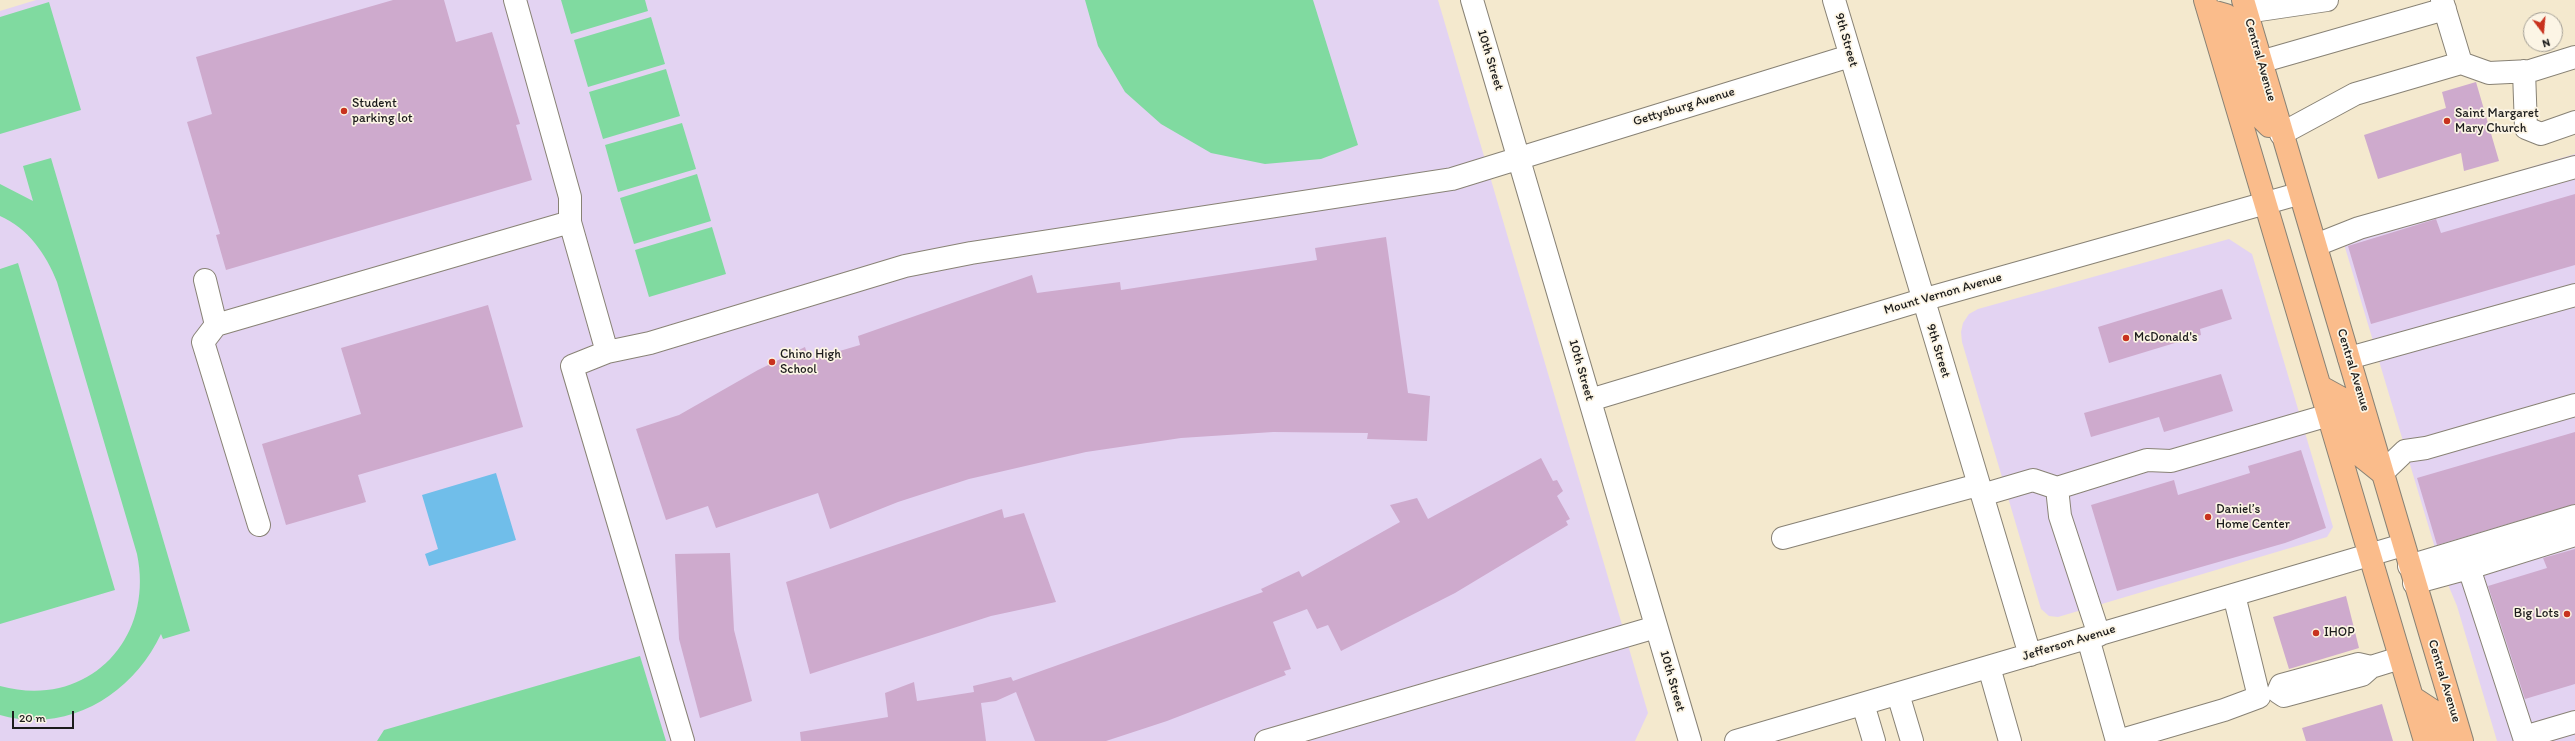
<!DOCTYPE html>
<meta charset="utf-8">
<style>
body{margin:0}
#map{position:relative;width:2575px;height:741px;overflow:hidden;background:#f4e9ce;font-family:Itim,sans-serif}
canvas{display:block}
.north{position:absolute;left:2523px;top:12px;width:40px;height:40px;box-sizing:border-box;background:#fcf5e5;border:1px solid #a29e95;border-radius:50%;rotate:164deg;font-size:11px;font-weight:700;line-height:16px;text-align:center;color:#1c1c1c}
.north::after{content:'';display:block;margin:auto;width:14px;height:18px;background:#c8321e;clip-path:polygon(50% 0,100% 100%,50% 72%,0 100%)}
.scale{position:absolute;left:12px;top:711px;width:62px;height:18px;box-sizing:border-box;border:2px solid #1c1c1c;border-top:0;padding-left:5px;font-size:12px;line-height:14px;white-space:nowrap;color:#1c1c1c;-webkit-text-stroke:3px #fcf5e5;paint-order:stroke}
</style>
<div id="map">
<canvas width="2575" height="741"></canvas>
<div class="north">N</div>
<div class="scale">20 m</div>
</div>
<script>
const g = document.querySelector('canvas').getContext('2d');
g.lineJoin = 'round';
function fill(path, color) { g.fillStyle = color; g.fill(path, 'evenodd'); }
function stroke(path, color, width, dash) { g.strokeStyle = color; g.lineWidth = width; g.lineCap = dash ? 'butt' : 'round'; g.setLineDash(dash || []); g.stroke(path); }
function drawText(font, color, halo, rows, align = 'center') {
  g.font = font + ' Itim,sans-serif'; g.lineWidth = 3.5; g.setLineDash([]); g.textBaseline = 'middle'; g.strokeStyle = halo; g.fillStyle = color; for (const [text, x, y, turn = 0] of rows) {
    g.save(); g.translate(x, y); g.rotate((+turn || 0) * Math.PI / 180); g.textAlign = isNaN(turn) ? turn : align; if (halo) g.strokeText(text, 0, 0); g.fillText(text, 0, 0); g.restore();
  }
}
const built = new Path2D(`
 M36,0h1402l210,713 -13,28h-1635v-730z
 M2575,154v587h-78l-40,-135 -16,-38 -103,-344z
 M2229,239l23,15 81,273 -6,10 -269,80 -9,-1 -8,-7 -79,-267 -1,-10 2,-9 6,-9 9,-5z`);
const green = new Path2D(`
 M561,0h84l3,11 -77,23z
 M1085,0h228l45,145 -37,14 -56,5 -54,-11 -50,-29 -36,-32 -27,-46z
 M49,2l32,108 -81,24v-117z
 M651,17l14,47 -77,23 -14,-47z
 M666,69l14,47 -77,23 -14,-47z
 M682,123l14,46 -78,23 -13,-47z
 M51,158l139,473 -27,8 -2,-5c-29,61 -93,100 -161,81v-29c87,24 155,-46 137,-132l-80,-272c-11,-28 -29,-54 -57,-66v-32l33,17 -10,-35z
 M697,174l14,47 -77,23 -14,-46z
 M712,227l14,47 -77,23 -14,-47z
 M18,263l97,327 -115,34v-355z
 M640,656l26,85h-289l7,-11z`);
const water = new Path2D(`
 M496,473l20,67 -87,26 -4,-12 13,-5 -16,-54z`);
const building = new Path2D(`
 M393,0h51l12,42 36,-10 28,92 -4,1 16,55 -306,90 -10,-35 4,-1 -33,-112 25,-8 -16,-57z
 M2476,82l23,79 -35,10 -3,-18 -83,26 -14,-44 82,-27 -4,-16z
 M2575,194v71l-204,59 -23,-78 88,-27 5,14z
 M1386,237l22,156 22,3 -3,45 -60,-2 1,-6 -95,-1 -92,6 -95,14 -117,27 -71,23 -68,27 -12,-36 -102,35 -8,-22 -42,14 -30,-91 43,-14 79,-45 47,-23 4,13 51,-15 -2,-9 174,-61 5,18 83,-11 1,8 196,-30 -2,-12z
 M2222,289l10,30 -32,10 1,6 -92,28 -11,-36z
 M488,305l35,122 -165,48 8,27 -80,23 -24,-81 99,-30 -20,-66z
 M2221,374l12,37 -69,21 -5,-15 -68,20 -7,-24z
 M2575,432v72l-138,41 -20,-67z
 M2301,450l25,78 -41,15 -168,48 -26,-86 83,-25 4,15 72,-22 -2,-7z
 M1541,458l12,23 4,-1 6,11 -6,5 13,23 -4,2 2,4 -113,68 -114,58 -13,-26 -11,4 -10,-20 -34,13 18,47 -7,2 2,4 -119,46 -61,20h-71l-19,-49 -20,9 -15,2 5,38h-185l-1,-9 88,-15 -3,-24 29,-11 3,19 57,-9 -1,-6 38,-9 2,4 250,-89 -2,-3 38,-18 3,6 98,-55 -10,-17 27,-7 11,21z
 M1002,509l2,9 20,-5 32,89 -65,14 -181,58 -24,-92z
 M2575,549v135l-50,15 -37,-113 59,-18 -4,-10z
 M730,553l4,77 18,71 -52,17 -21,-79 -4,-85z
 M2346,596l13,52 -70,21 -16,-52z
 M2382,704l11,37h-87l-4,-13z`);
const minor = new Path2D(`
 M1472,0l218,741
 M1834,0l196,655
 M2442,0l19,63
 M2246,12l81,-12
 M2260,62l185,-53
 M2524,71l2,57 15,6 34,-12
 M2281,134l74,-40 106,-31 28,10 41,-2 45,-14
 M570,222l37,130
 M2316,245l43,-17 216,-61
 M205,280l11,45 354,-103v-25l-55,-197
 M216,325l-13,17 56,183
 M2349,358l226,-63
 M1590,400l332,-100 376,-106
 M2382,473l23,-22 21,-3 149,-43
 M2057,488l3,28 39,119
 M1982,495l51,-15 24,8 90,-28 24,1 158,-46
 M1783,538l195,-53
 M2409,566l166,-50
 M2469,568l106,-33
 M2414,583l55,-15 55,169
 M2088,638l29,103
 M2358,664l13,3 -9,8 -78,21 -6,-4 3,-7z
 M1989,667l21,74
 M2371,667l29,-9
 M1898,694l14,47
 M1863,704l11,37
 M683,741l-111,-375 35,-14 43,-9 255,-77 66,-13 481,-74 398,-123
 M1266,741l390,-114
 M1736,741l667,-196
 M2118,741l106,-31 35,-13 -25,-102
 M2525,741l-1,-4 51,-15`);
const major = new Path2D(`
 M2205,0l220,741
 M2243,0l219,741
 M2208,10l18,5 36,104 7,7
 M2321,387l20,11 21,59 20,16
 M2412,697l26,17 8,27`);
const markers = [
 [344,111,4,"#c8321e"],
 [2447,121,4,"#c8321e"],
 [2126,338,4,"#c8321e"],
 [772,362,4,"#c8321e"],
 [2208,517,4,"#c8321e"],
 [2567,614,4,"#c8321e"],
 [2316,633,4,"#c8321e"]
];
const streetNames = [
 ["9th Street",1846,40,74],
 ["10th Street",1490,60,73],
 ["Central Avenue",2260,60,74],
 ["Gettysburg Avenue",1684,107,-17],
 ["Mount Vernon Avenue",1943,294,-16],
 ["9th Street",1938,351,73],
 ["10th Street",1581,370,74],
 ["Central Avenue",2353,370,73],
 ["Jefferson Avenue",2069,643,-17],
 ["10th Street",1672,681,74],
 ["Central Avenue",2444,681,73]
];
const poiNames = [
 ["Student",352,104],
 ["parking lot",352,119],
 ["Saint Margaret",2455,114],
 ["Mary Church",2455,129],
 ["McDonald's",2134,338],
 ["Chino High",780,355],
 ["School",780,370],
 ["Daniel’s",2216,510],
 ["Home Center",2216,525],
 ["Big Lots",2559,614,"right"],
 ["IHOP",2324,633]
];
fill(built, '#e3d3f2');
fill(green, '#80daa0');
fill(water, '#70beea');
fill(building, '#ceaacd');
stroke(minor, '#888275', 24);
stroke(major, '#888275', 24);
stroke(minor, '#fff', 22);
stroke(major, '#fabc8b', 22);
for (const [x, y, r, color] of markers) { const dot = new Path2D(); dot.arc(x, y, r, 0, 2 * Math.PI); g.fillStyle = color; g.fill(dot); stroke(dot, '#fcf5e5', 1.5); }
drawText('13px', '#1c1c1c', '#fcf5e5', streetNames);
drawText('13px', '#1c1c1c', '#fcf5e5', poiNames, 'left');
</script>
